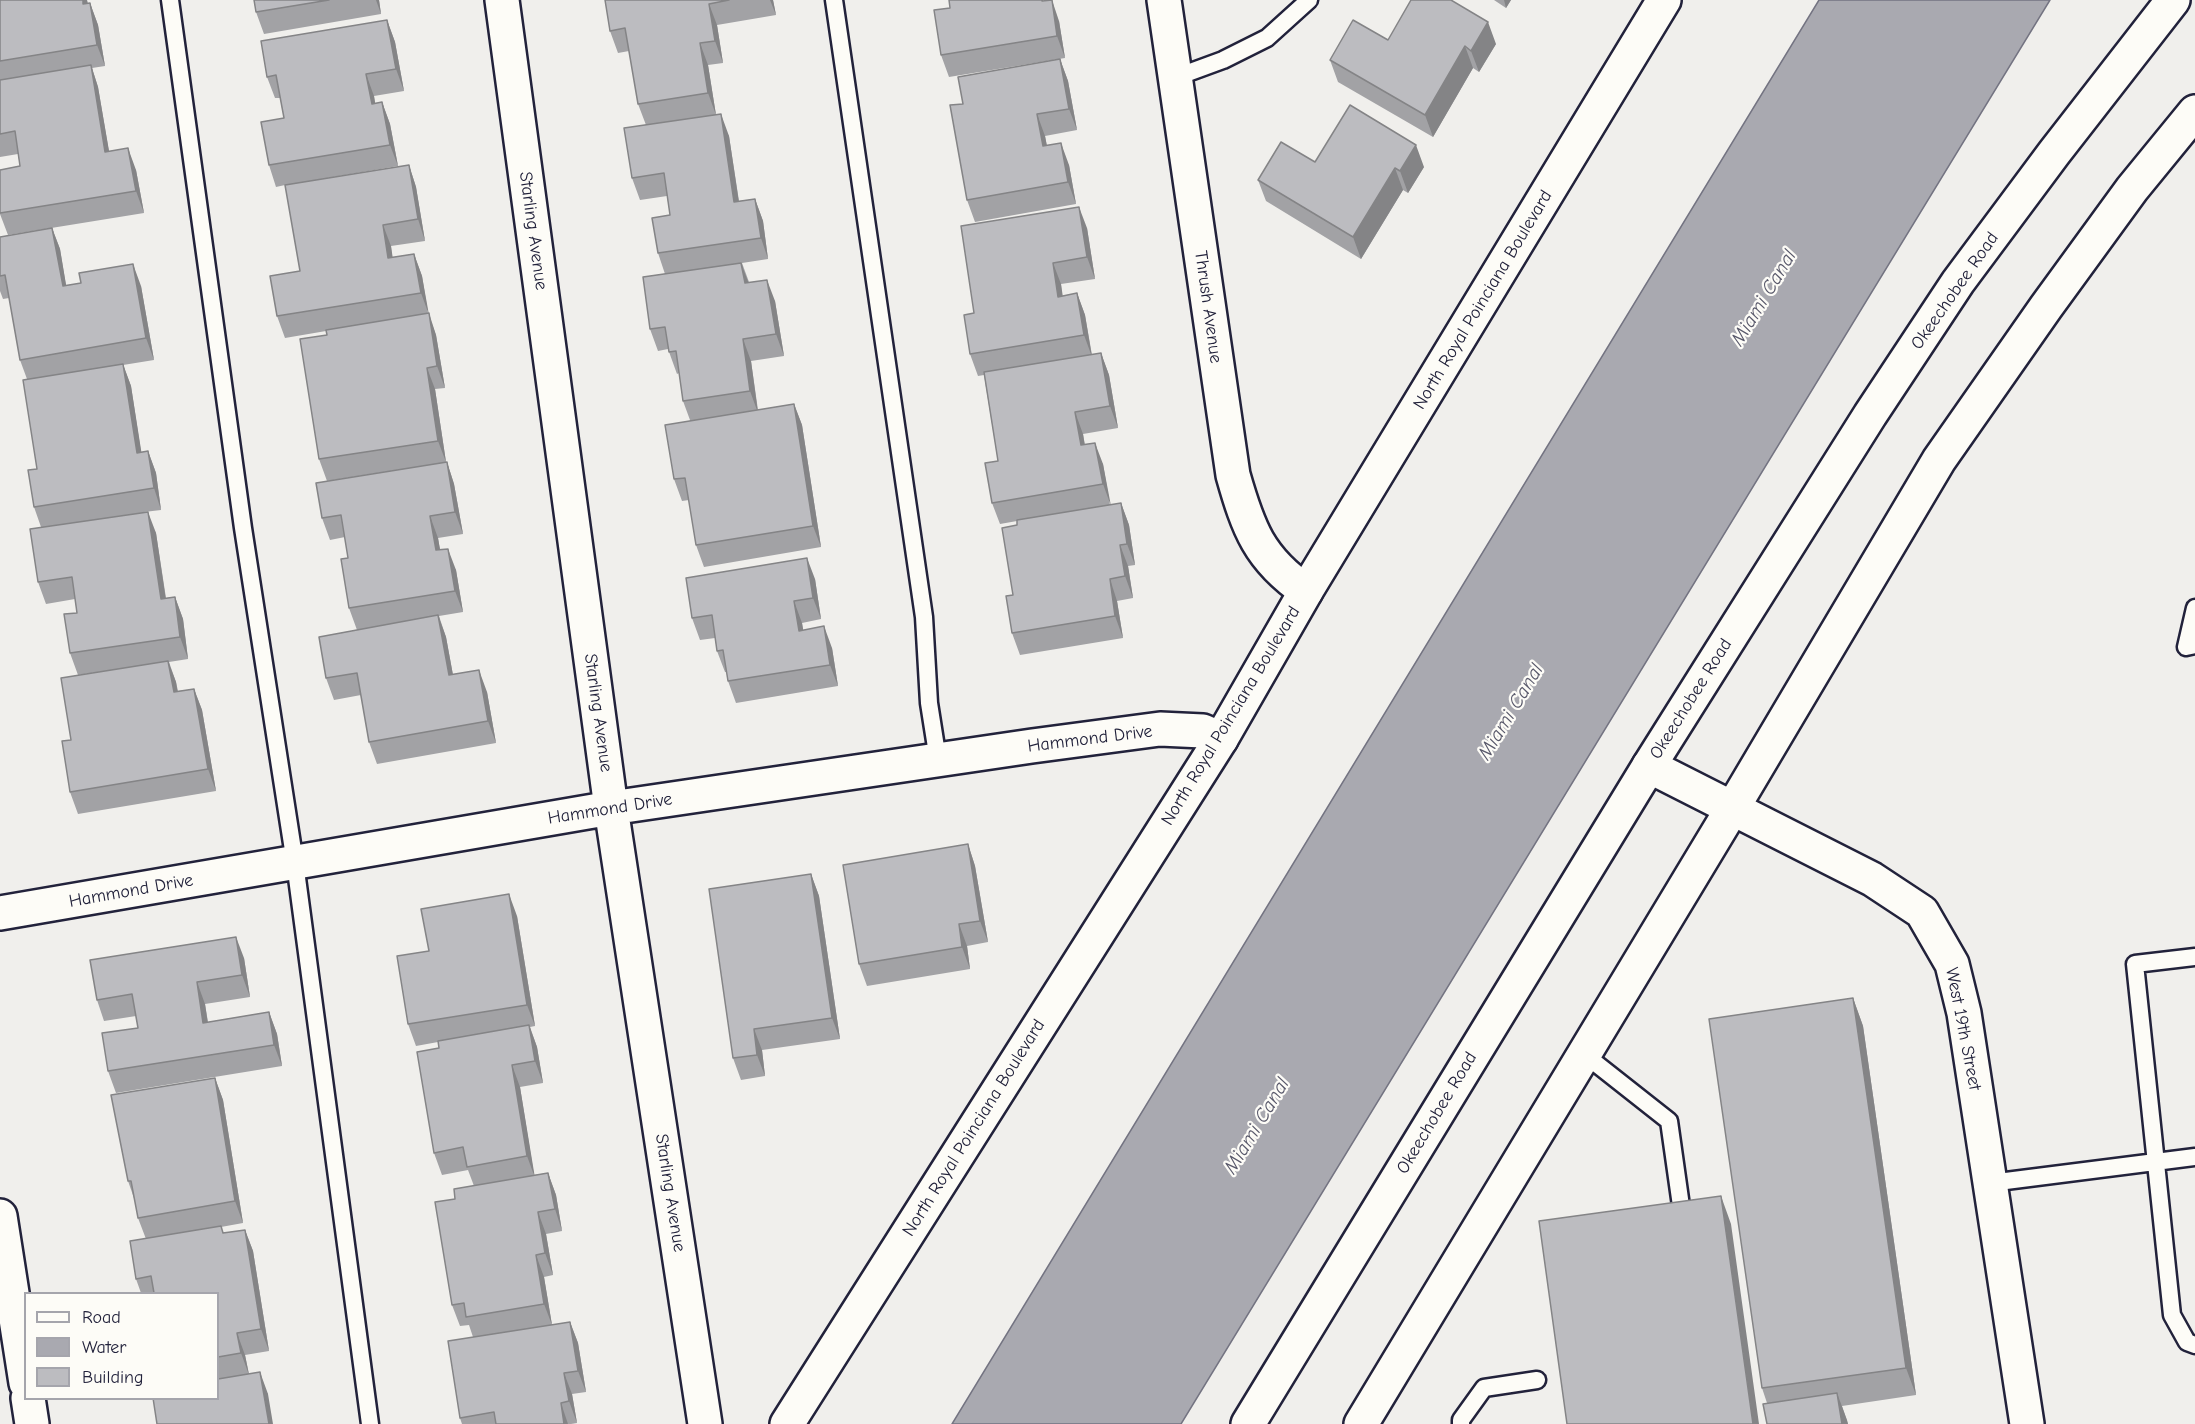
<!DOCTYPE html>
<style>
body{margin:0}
#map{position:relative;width:2195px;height:1424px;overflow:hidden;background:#f0efec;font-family:"Comic Neue",sans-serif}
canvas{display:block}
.legend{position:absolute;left:24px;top:1292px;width:195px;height:108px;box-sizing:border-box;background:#fdfcf7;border:2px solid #a5a5ac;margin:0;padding:8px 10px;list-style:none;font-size:18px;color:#22223b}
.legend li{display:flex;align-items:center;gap:12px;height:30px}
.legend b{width:30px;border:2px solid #a5a5ac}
</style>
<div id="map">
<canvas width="2195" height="1424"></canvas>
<ul class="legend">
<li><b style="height:8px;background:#fdfcf7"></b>Road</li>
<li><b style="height:16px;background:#a9a9b0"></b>Water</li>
<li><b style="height:16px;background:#bcbcc0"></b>Building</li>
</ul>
</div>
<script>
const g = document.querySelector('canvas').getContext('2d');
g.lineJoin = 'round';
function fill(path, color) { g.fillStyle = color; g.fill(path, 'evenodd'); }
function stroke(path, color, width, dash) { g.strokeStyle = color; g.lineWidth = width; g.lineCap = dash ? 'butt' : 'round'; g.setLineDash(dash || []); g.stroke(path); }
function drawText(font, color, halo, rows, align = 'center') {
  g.font = font + ' "Comic Neue",sans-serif'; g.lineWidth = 4.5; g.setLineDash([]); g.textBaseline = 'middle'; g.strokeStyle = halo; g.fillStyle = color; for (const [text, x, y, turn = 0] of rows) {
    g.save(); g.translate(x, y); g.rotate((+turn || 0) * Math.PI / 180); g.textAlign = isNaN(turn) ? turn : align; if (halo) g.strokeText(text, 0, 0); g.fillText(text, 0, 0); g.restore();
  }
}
const water = new Path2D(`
 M1819,0h231l-869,1424h-229z`);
const service = new Path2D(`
 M170,0l73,528 52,335 75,561
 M834,0l90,617 5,86 9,57
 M1174,78l49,-18 44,-22 42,-38
 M2195,608l-9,39 9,-2
 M2195,957l-60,7 37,351 15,27 8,3
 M1584,1054l85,67 13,92
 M1990,1183l205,-26
 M1461,1424v-4l23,-32 53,-8`);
const minor = new Path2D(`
 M502,0l109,808 94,616
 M1164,0l69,475c15,53 26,84 73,116
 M1649,766l223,113 50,33 30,52 12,49 63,411
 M0,913l611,-105 421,-62 128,-17 43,2 18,8
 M0,1216l26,167
 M28,1398l4,26`);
const tertiary = new Path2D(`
 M787,1424l434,-685 85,-148 358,-591`);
const trunk = new Path2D(`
 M1248,1424l401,-658 221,-351 88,-133 96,-129 119,-153
 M1361,1424l371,-615 207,-349 107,-153 86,-118 63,-77`);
const wall = new Path2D(`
 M0,0h87l1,4 2,-1 8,22 7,41 -13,2 6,19 11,65 27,18 8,43 -136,22 -8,-21v-44l20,-4 -2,-12 -18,3z
 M254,0h125l2,14 -117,20 -8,-22z
 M605,0h168l3,15 -59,10 6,38 -15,2 8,50 13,21 10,65 16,-2 8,22 5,38 -26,4 7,19 26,19 9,55 -33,5 7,49 36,-6 8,21 19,122 -117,20 -8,-22 -7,-45 -7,1 -8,-22 16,-59 -7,-19 -4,-28 -2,1 -9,-25 -10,2 -8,-22 15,-55 -7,-21 12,-38 -3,-19 -27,4 -8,-22 14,-53 -8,-21 -9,-53 -11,2 -8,-22z
 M1494,0h17l-5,8z
 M387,20l8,22 9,49 -30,5 1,8 7,-2 8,22 8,42 -88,15 99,-16 7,22 9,54 -34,5 1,12 22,-4 8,22 6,37 8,22 9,53 -10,1 11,73h1l7,22 9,50 -25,4 2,12 16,20 7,42 -24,4 7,21 7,38 34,17 9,51 -119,21 -8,-22 -8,-47 -27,5 -8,-22 31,-48 -8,-22 -1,-50 -3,-21 -15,3 -8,-22 81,-49 -76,12 -8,-22 8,-124 -1,-4 -41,7 -8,-22 23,-45 -15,-86 -9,2 -7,-22 15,-47 -4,-20h-5l-8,-21z
 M1059,21l6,37 -116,19 -8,-22z
 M1388,40l108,4 -17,28 -6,-4 -40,69 -95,-55 -8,-22z
 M1060,59l8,22 9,49 -32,6 2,10 22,19 7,39 -101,18 -8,-22 -4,-96z
 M1315,162l109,5 -16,26 -5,-3 -42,69 -95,-58 -8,-21z
 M52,228l8,21 6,37h75l13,74 -31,5 8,21 10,66 7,-1 8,22 5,37 -17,2 12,21 10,65 9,-1 8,22 5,40 -19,3 7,20 2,9 16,-2 8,21 14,81 -138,23 -8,-22 1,-52 34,-69 -27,4 -8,-22 7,-40 -2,-14 -29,5 -8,-22 3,-55 -7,-20 3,-38 -10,-90 -7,-19 -11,-62 -6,1 -3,-8v-54z
 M1087,228l8,51 -34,5 1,12 15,-3 8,22 7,40 9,-2 8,22 9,53 -35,6 2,11 18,19 7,41 11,-2 8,22 6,40 -7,1 5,32 -16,3 6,37 -103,17 -8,-22 1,-38 4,-70v-4l-17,3 -8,-21 6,-42 -14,-86 -6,1 -8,-22 4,-41z
 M815,579l6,40 -19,4 1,7 29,18 6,38 -102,17 -8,-22 -1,-9h-2l-8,-21 -2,-13 -15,2 -8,-22z
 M968,844l7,22 13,76 -21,4 3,23 -103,17 -8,-22z
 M811,874l8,22 21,143 -78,11 3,26 -24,4 -8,-22z
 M517,916l18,110 -5,1 7,20 6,36 -23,4 14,88 14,-2 8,22 6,36 -16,3 7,41 -9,2 8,48 18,-3 8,21 8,49 -14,2 5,29 -6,1h-109l-2,-6 13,-81 -4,-12 -9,1 -8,-21 3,-106 19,-13 -6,-16 -26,5 -8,-22 5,-105 -1,-6 -22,4 -8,-22 21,-73z
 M244,958l6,39 -45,7 3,18 61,-10 8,22 5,32 -166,27 -8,-22 30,-43 -2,-12 -32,5 -7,-21z
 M1853,998l10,28 53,369 -74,11 6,18h-81v-21l-5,-15z
 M215,1078l8,22 20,123 -22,4 2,6 22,-3 8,21 16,100 -24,4 4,19 19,20 -50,4v-105h-77l-5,-14 10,-40 -8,-21 -3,-17 -7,-20z`);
const shadedWall = new Path2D(`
 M83,0h4l4,26 -8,-22z
 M376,0h3l2,14z
 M770,0h3l3,15z
 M1052,0l7,21 6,37 -8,-22z
 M1504,0h7l-5,8z
 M90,3l8,22 7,41 -8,-21z
 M709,4l8,21 6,38 -8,-22z
 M387,20l8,22 9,49 -8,-22z
 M1488,22l8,22 -17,28 -8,-21z
 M700,43l8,22 8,50 -8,-22z
 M1465,46l8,22 -40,69 -8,-22z
 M1060,59l8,22 9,49 -8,-21z
 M91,65l7,22 15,87 -8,-22z
 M366,74l8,22 5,30 -7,-22z
 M382,102l8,22 8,42 -8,-21z
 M721,114l8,22 13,87 -8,-21z
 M1037,114l8,22 6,32 -8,-22z
 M1061,143l8,22 7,39 -8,-22z
 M1416,145l8,22 -16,26 -8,-22z
 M128,148l8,22 8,43 -8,-22z
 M409,165l7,22 9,54 -7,-22z
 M1395,168l8,22 -42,69 -8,-22z
 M755,199l8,22 5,38 -7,-21z
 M1079,207l8,21 8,51 -8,-22z
 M383,225l8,21 5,34 -8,-22z
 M52,228l8,21 10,59 -7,-22z
 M414,254l8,22 7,39 -8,-22z
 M741,263l8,21 -4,-1z
 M1053,263l8,21 5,34 -8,-21z
 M133,264l8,22 13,74 -8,-22z
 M767,280l8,21 9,55 -8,-22z
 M1077,293l8,22 7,42 -8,-22z
 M429,313l7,22 9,53 -8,-22z
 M743,339l8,22 7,52 -8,-22z
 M1101,353l8,22 9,53 -8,-22z
 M123,364l8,22 14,89 -8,-22z
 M427,368l8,21 11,73 -8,-21z
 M794,404l8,21 19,122 -8,-21z
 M1075,412l8,22 5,33 -7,-22z
 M1095,443l8,21 8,42 -8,-22z
 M148,451l8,22 5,37 -7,-22z
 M447,462l7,22 9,50 -8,-22z
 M1121,503l8,22 6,40 -8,-21z
 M148,512l8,21 13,88 -8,-22z
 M430,516l8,22 6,34 -8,-22z
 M1120,545l8,21 5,32 -8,-22z
 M448,549l8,21 7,42 -8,-21z
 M807,558l8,21 6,40 -8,-21z
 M1110,579l7,22 6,37 -8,-22z
 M175,597l8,22 5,40 -8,-22z
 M794,601l8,22 5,29 -8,-21z
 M438,615l8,22 11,60 -8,-22z
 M824,626l8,22 6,38 -8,-21z
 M168,661l8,21 5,32 -7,-22z
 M479,670l8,22 9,51 -8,-22z
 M194,689l8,21 14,81 -8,-22z
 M968,844l7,22 13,76 -8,-21z
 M811,874l8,22 21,143 -8,-21z
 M509,894l8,22 18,110 -8,-21z
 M959,924l8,22 3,23 -8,-22z
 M236,937l8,21 6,39 -8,-22z
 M197,982l8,22 6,41 -8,-22z
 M1853,998l10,28 53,369 -10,-27z
 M269,1012l8,22 5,32 -8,-21z
 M529,1025l8,22 6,36 -8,-22z
 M754,1029l8,21 3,26 -8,-21z
 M512,1065l8,22 15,91 -8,-22z
 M215,1078l8,22 20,123 -8,-22z
 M548,1173l8,22 6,36 -7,-22z
 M1721,1196l10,28 28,200h-6z
 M538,1212l8,22 7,41 -8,-22z
 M245,1230l8,21 16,100 -8,-22z
 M536,1255l8,22 8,48 -8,-21z
 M570,1322l8,21 8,49 -8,-21z
 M237,1333l8,22 4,20 -8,-22z
 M260,1372l8,22 5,30h-4z
 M564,1373l8,21 5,29 -8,-22z
 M1837,1393l10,27 1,4h-6z
 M561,1403l7,21h-4z`);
const building = new Path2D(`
 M0,0h83v4l7,-1 7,42 -97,16z
 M254,0h75l-73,12z
 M605,0h124l-20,4 6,37 -15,2 8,50 -70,11 -13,-76 -15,3z
 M949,0h93v1l10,-1 5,36 -116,19 -7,-45 16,-2z
 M1411,0h40l37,22 -17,29 -6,-5 -40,69 -95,-55 23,-40 35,20z
 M387,20l9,49 -30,5 6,30 10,-2 8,43 -121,20 -8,-43 23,-4 -8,-43 -9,2 -6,-36z
 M1060,59l9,50 -32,5 6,32 18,-3 7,39 -101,18 -17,-95 13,-1 -5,-27z
 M91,65l14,87 23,-4 8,43 -136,22v-43l20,-4 -5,-35 -15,3v-54z
 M1350,105l66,40 -16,26 -5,-3 -42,69 -95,-57 23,-38 34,20z
 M721,114l13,88 21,-3 6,39 -103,15 -6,-35 18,-3 -6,-42 -32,5 -8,-50z
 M409,165l9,54 -35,6 5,33 26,-4 7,39 -144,23 -7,-40 30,-5 -15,-86z
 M1079,207l8,50 -34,6 5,34 19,-4 7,42 -114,19 -6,-39 10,-2 -13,-87z
 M52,228l11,58 18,-3 -2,-10 54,-9 13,74 -126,22 -15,-85 -5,1v-39z
 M741,263l4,20 22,-3 9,54 -33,5 7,52 -67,10 -7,-50 -7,1 -4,-25 -15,2 -7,-52z
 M429,313l8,53 -10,2 11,73 -119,18 -19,-120 27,-4 -1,-5z
 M1101,353l9,53 -35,6 6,33 14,-2 8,41 -111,19 -7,-40 13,-2 -14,-89z
 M123,364l14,89 11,-2 6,37 -120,19 -6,-37 9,-1 -14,-89z
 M794,404l19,122 -117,19 -11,-67 -11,1 -9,-54z
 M447,462l8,50 -25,4 6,34 12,-1 7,42 -106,17 -8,-49 7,-1 -7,-43 -19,3 -6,-35z
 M1121,503l6,41 -7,1 5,31 -15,3 5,37 -103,17 -6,-37 7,-1 -11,-67 15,-3v-5z
 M148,512l13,87 14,-2 5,40 -110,16 -6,-39 13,-1 -5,-36 -34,5 -8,-53z
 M807,558l6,40 -19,3 5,30 25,-5 6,39 -102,16 -5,-31 -6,1 -5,-36 -20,3 -6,-40z
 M438,615l11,60 30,-5 9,51 -119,21 -12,-69 -31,5 -7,-41z
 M168,661l6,31 20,-3 14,80 -138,23 -8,-51 9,-1 -10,-62z
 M968,844l12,77 -21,3 3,23 -103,17 -16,-99z
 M811,874l21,144 -78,11 3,26 -24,3 -24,-169z
 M509,894l18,111 -119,19 -11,-68 32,-5 -8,-42z
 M236,937l6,38 -45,7 6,41 66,-11 5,33 -166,26 -6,-38 36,-5 -6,-34 -35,6 -7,-40z
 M1853,998l53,370 -144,20 -53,-369z
 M529,1025l6,36 -23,4 15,91 -60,11 -4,-20 -29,6 -17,-101 22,-4 -1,-7z
 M215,1078l20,123 -97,17 -7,-37h-3l-17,-86z
 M548,1173l7,36 -17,3 7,41 -9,2 8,49 -78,13 -2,-14 -12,2 -17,-103 20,-3 -1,-10z
 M1721,1196l32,228h-186l-28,-203z
 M221,1226l2,7 22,-3 16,99 -24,4 4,20 -23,4v-64h-64l-3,-17 -15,3 -6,-38z
 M570,1322l8,49 -14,2 5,28 -8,2 3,21h-68l-2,-12 -34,6 -12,-77z
 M260,1372l9,52h-112l-4,-26h65v-19z
 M1837,1393l5,31h-75l-4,-20z`);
const streetNames = [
 ["Starling Avenue",533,231,82],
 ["Okeechobee Road",1955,291,-55],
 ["North Royal Poinciana Boulevard",1483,300,-59],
 ["Thrush Avenue",1208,307,82],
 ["Okeechobee Road",1691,699,-58],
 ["Starling Avenue",598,713,82],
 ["North Royal Poinciana Boulevard",1231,716,-59],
 ["Hammond Drive",1090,739,-7],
 ["Hammond Drive",610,809,-9],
 ["Hammond Drive",131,891,-10],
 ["West 19th Street",1963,1029,79],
 ["Okeechobee Road",1437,1113,-59],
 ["North Royal Poinciana Boulevard",974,1128,-58],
 ["Starling Avenue",670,1193,81]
];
const waterNames = [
 ["Miami Canal",1764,298,-59],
 ["Miami Canal",1511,712,-59],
 ["Miami Canal",1257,1126,-59]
];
fill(water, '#a9a9b0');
stroke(water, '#737381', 1.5);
stroke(service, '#22223b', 21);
stroke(minor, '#22223b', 38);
stroke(tertiary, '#22223b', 38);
stroke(trunk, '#22223b', 38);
stroke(service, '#fdfcf7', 16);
stroke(minor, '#fdfcf7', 33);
stroke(tertiary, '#fdfcf7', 33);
stroke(trunk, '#fdfcf7', 33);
fill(wall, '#a2a2a5');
fill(shadedWall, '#848486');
fill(building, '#bcbcc0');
stroke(building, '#848486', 1.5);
drawText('18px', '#22223b', '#fdfcf7', streetNames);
drawText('italic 20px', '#58586a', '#fdfcf7', waterNames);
</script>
